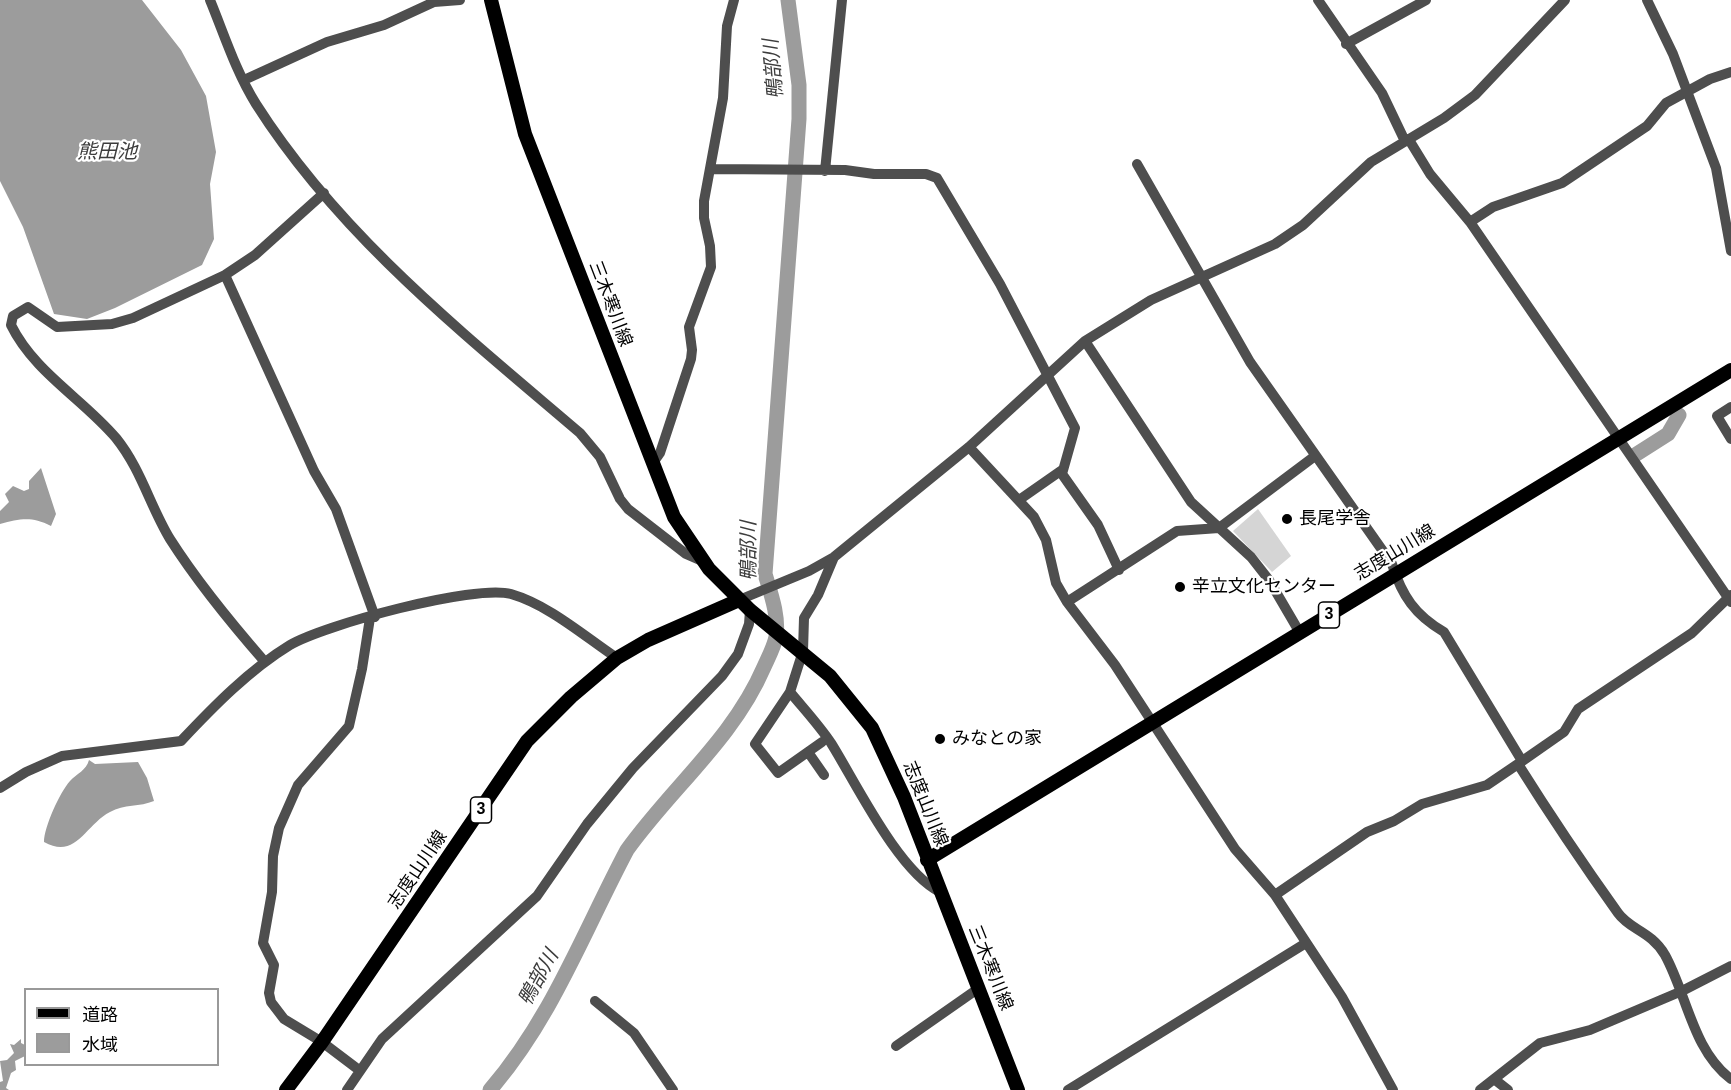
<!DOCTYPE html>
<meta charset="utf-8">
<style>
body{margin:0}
#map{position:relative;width:1731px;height:1090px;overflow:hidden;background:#fff;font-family:Helvetica,"Noto Sans JP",sans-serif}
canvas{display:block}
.legend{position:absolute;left:24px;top:988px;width:195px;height:78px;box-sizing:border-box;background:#fff;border:2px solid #999;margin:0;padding:8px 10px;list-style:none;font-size:18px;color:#000}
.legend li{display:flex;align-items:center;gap:12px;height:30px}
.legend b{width:30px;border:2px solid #999}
</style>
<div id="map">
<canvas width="1731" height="1090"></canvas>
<ul class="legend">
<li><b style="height:8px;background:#000"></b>道路</li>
<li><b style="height:16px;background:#9c9c9c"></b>水域</li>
</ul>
</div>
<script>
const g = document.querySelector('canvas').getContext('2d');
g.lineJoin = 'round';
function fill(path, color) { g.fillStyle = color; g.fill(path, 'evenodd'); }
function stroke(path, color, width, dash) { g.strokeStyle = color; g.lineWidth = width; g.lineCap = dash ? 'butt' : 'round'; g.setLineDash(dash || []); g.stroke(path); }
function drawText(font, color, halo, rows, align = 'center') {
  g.font = font + ' Helvetica,"Noto Sans JP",sans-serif'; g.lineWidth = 4.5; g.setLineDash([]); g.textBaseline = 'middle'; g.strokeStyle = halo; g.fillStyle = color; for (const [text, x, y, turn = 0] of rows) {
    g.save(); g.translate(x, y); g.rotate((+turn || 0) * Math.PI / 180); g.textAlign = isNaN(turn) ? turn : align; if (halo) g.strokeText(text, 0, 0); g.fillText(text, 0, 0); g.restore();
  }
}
const green = new Path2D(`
 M1258,509l33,47 -19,16 -39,-41z`);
const water = new Path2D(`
 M0,0h142l39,50 25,46 10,56 -6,32 4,55 -12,26 -87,43 -28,11 -33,-5 -31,-87 -23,-46z
 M41,468l15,46 -5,12c-20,-10 -31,-7 -51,-2v-13l9,-9 -4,-8 8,-8 11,5 5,-2v-8z
 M89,760l6,4 43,-2 9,16 7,23c-14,6 -30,3 -44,11 -25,13 -34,48 -66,30 0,-15 16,-50 26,-61 7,-8 16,-10 19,-21z
 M21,1039v4l4,2v11l-10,5 1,9 -5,3 -5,15 3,2h-9v-8l3,-1 -3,-20 7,-1 7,-7 -4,-9 4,1z`);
const river = new Path2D(`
 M1635,455l33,-21 11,-19
 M490,1090c62,-72 93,-157 137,-240 45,-63 106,-111 137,-183 4,-9 10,-20 12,-30 3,-21 -5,-43 -11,-63l34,-455v-34l-11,-85`);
const minor = new Path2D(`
 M210,0c14,34 26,72 46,104 84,132 207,229 324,329l20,24 20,42 8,10 58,45 16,7
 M1318,0l64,93 21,44 8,6 19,31 40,48 261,380
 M1647,0l26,54 43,114 15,83
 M1346,44l80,-44
 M244,80l83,-38 57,-17 50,-23 26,-2
 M1137,164l113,198 142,202c10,32 23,51 52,68l78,129
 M710,169l135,1 29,4h52l11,4 63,106 75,144 -13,46 36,51 21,45
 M825,171l17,-171
 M1470,222l23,-15 69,-24 85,-57 19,-23 44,-24 21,-7
 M225,275l89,196 22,38 39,108
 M1085,341l106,161 60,55 18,23 31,53
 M1731,407l-14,9 14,23
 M969,447l65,70 12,23 10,43 11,19 48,63 120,184 40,46 67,102 51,93
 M653,463l7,-10 31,-94 1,-9 -3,-23 22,-60 -1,-21 -6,-28v-17l19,-103 4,-72 7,-26
 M1019,500l43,-30
 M834,557l-16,38 -14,23 -1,33 -13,41c14,17 29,33 41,51 25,40 67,128 109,149
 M739,600l70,-29 25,-14 135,-110 116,-106 66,-41 124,-56 28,-19 68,-63 73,-44 31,-23 90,-95
 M1067,602l110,-71 42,-3 96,-72
 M265,662c-34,-39 -67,-79 -95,-123 -20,-33 -29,-70 -54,-101 -33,-39 -82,-66 -105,-113l2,-9 15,-9 29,20 55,-3 21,-6 92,-43 30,-20 69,-62
 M790,692l-35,52 23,29 44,-31
 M808,752l16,23
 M1518,764c32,51 65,100 100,149 12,17 33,18 47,42 22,40 28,96 66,124
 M0,788l26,-16 36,-16 119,-15c32,-34 68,-71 109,-96 34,-20 184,-61 221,-51 38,11 73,42 106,64
 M1275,895l92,-63 27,-11 28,-17 65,-19 31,-21 46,-32 14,-23 114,-76 39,-38
 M595,1001l39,32 39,57
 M896,1046l83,-58
 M359,1070l-37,-28 -38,-23 -13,-17 -2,-9 5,-28 -11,-22 9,-51 1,-36 6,-28 19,-43 51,-59 13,-57 8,-51
 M1494,1079l14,11
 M347,1090l35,-51 155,-143 50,-72 46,-56 89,-92 16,-22 11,-30 1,-14
 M1068,1090l238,-147
 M1480,1090l60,-47 50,-13 92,-39 49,-25`);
const major = new Path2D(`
 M491,0l34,134 149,383 35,52 41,41 80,66 42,52 32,69 114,293
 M927,860l804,-490
 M286,1090l36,-48 205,-301 44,-44 46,-39 31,-18 91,-40`);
const markers = [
 [1287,519,6,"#000"],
 [1180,587,6,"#000"],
 [940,739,6,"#000"]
];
const shields = [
 [1329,615,21],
 [481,810,21]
];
const shieldNames = [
 ["3",1329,615],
 ["3",481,810]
];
const streetNames = [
 ["三木寒川線",610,304,69],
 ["志度山川線",1395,553,-31],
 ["志度山川線",925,804,68],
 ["志度山川線",418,870,-56],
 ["三木寒川線",990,968,68]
];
const poiNames = [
 ["長尾学舎",1299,519],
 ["辛立文化センター",1192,587],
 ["みなとの家",952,739]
];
const waterNames = [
 ["鴨部川",774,69,-95],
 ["熊田池",107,152],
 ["鴨部川",749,551,-90],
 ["鴨部川",539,978,-61]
];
fill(green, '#d5d5d5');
fill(water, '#9c9c9c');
stroke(river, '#9c9c9c', 15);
stroke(minor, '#4e4e4e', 10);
stroke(major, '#000', 14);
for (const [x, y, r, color] of markers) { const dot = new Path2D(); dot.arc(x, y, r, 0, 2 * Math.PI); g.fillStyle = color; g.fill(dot); stroke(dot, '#fff', 2); }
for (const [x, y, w] of shields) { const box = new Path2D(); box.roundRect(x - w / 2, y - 13, w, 26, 4.5); g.fillStyle = '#fff'; g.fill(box); stroke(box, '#000', 1.5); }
drawText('bold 16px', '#000', null, shieldNames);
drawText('18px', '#000', '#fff', streetNames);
drawText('18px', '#000', '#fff', poiNames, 'left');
drawText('italic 20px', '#3d3d3d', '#fff', waterNames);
</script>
